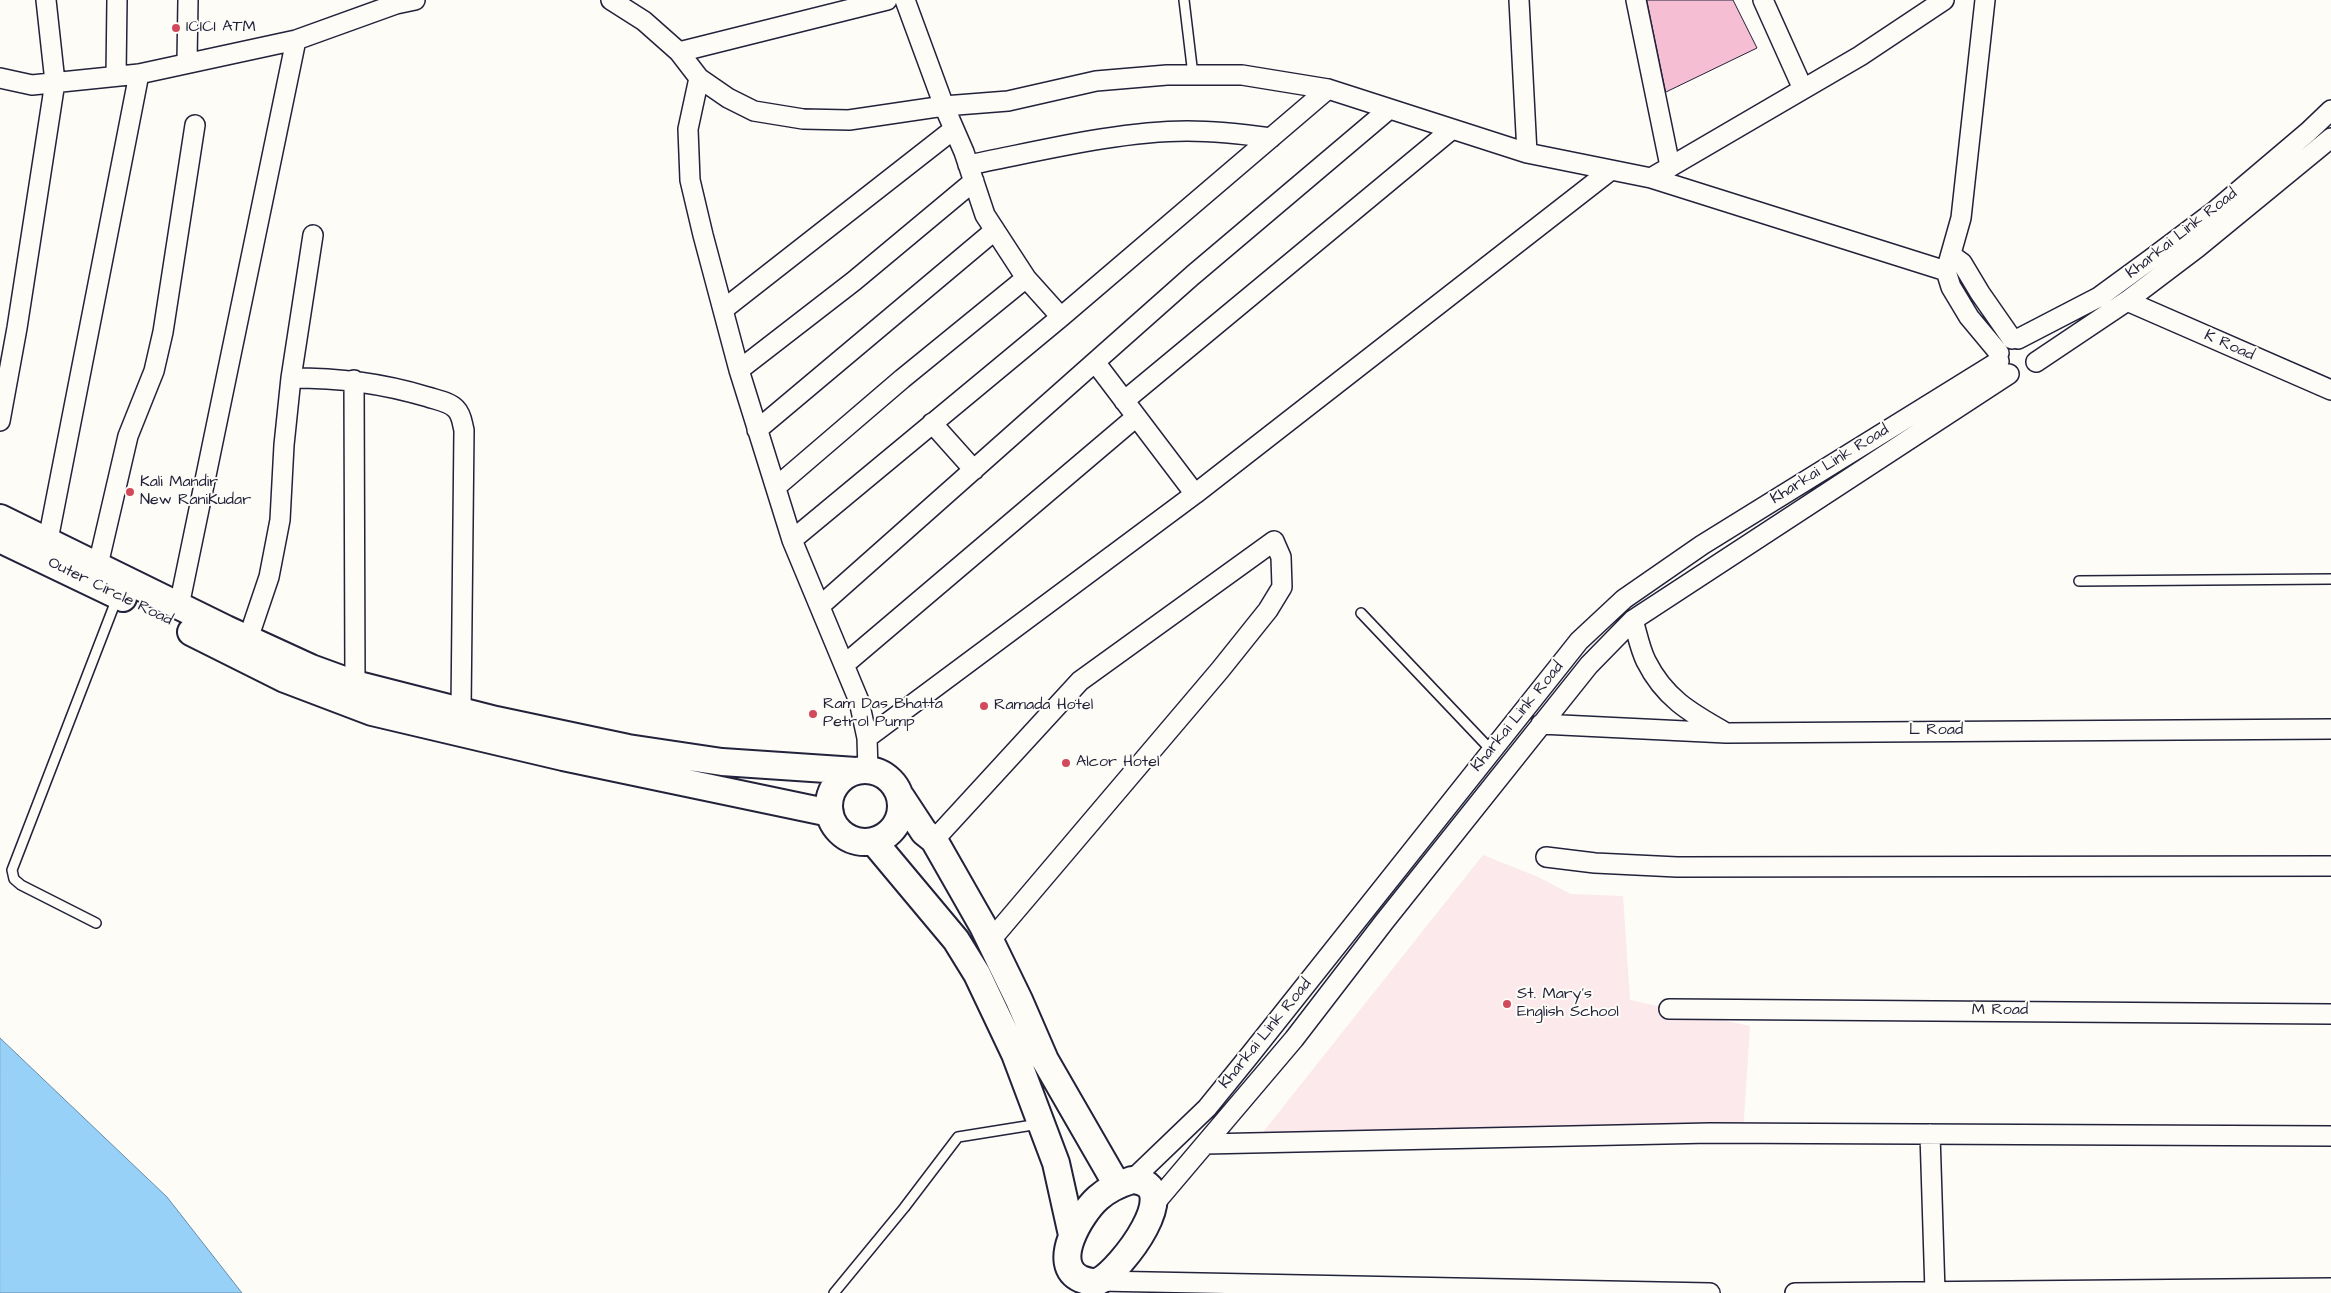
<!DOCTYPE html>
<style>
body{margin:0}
canvas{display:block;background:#fdfcf7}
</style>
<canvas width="2331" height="1293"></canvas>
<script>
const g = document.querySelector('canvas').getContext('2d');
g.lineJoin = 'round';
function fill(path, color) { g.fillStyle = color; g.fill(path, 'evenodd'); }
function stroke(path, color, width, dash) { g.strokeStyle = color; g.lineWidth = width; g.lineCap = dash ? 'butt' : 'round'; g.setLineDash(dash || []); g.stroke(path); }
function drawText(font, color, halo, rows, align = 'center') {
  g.font = font + ' "Architects Daughter",sans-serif'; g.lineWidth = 4; g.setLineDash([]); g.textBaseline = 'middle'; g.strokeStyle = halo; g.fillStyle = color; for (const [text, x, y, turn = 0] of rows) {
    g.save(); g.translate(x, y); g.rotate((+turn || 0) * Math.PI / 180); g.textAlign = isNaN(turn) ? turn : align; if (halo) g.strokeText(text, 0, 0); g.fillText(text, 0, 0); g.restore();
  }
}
const built = new Path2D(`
 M1483,855l55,22 33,17 52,2 7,104 120,26 -7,107 -491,13z`);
const water = new Path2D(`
 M0,1038l167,159 75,96h-242z`);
const building = new Path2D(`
 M1647,0h86l24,48 -91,44z`);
const lane = new Path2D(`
 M1184,0l9,75
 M2079,581l252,-2
 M1361,613l130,137
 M96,923l-75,-38 -7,-6 -2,-9 105,-272
 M834,1293l70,-85 54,-71 81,-13`);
const street = new Path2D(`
 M611,0l33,21 35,31 20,26 29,20 26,13 49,8 46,1 95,-14 64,-5 88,-20 71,-6h75l86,14 199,64 124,25 295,93
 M905,0l39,106 20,46 21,63 41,63 35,39
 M1519,0l8,153
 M1636,0l34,166
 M1763,0l40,89
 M1985,0l-24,218 -15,53 5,16 18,30 30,36
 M679,52l208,-52
 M187,62l1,-62
 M116,76l1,-76
 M0,78l32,7 107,-11 157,-34 100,-36 19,-4
 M699,78l-11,51 2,51 13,55 36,135 53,170 67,161 8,37 1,32
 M968,165c68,-13 150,-34 219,-34 28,0 56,3 84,7
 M1651,178l209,-122 84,-56
 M1951,255l11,8 18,30 32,46
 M2127,301l204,89
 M724,309l230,-180
 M2018,339l81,-42 52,-38 65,-49 92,-78 23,-22
 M1095,362l100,132
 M2036,362l91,-61 70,-53 134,-110
 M739,370l115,-89 120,-100
 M291,378c49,0 90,5 137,19 9,3 22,5 28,12 6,6 6,14 8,21l-3,280
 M354,380l1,304
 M1124,401l327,-271
 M0,421l17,-93 38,-246 -9,-82
 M932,423l42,47
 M757,430l237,-199
 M776,487l126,-108 124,-101
 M48,540l91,-466
 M792,540l269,-223 267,-228
 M98,565l30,-129 26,-65 9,-39 32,-207
 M179,606l117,-566
 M820,606l373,-331 195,-165
 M1633,620c4,13 7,29 13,41 18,36 43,51 77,70
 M248,639l21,-62 11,-57 4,-75 7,-67 22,-143
 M845,664l291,-247
 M1541,724l185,9 605,-4
 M867,738l328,-244 416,-324
 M934,840l146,-159 194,-140 7,16 1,30 -14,23 -48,60 -230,271
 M1546,857l49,6 82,4 654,-1
 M1669,1009l662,5
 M1930,1134l5,158
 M1205,1144l505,-11 621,3
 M1132,1180l75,-72 43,-53 329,-414 45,-42 78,-54 297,-184
 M1155,1203l139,-164 90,-117 205,-257 44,-45 376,-246
 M1099,1281l611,12
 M1795,1293l536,-5`);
const secondary = new Path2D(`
 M0,518l226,111 85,39 44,16 141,36 132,28 94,14 134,9
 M0,539l123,59
 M191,632l94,47 87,33 191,45 267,56
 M829 806a36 36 0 1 1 72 0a36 36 0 1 1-72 0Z
 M901,797l23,35 10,8 49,86 36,74 26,60 72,125
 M874,842l82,98 21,34 38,80 41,109 16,72
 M1132,1180c56,4 -12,91 -33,101 -6,2 -13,0 -18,-2 -32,-14 0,-66 17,-81 10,-9 21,-14 34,-18z`);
const markers = [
 [176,28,5,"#d1495b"],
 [130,492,5,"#d1495b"],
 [984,706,5,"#d1495b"],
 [813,714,5,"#d1495b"],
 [1066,763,5,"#d1495b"],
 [1507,1004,5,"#d1495b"]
];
const poiNames = [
 ["ICICI ATM",186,28],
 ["Kali Mandir",140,483],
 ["New RaniKudar",140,501],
 ["Ram Das Bhatta",823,705],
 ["Petrol Pump",823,723],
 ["Ramada Hotel",994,706],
 ["Alcor Hotel",1076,763],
 ["St. Mary's",1517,995],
 ["English School",1517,1013]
];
const streetNames = [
 ["Kharkai Link Road",2182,234,-38],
 ["K Road",2229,346,24],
 ["Kharkai Link Road",1830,465,-32],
 ["Outer Circle Road",110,592,26],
 ["Kharkai Link Road",1518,717,-51],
 ["L Road",1936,731],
 ["M Road",2000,1011],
 ["Kharkai Link Road",1266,1034,-51]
];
fill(built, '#fbe9ec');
fill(water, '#97d1f7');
stroke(water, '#688bac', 1);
fill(building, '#f6bed3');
stroke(building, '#22223b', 1);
stroke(lane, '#22223b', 12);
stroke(street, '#22223b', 22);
stroke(secondary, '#22223b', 30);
stroke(lane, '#fdfcf7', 9);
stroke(street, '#fdfcf7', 19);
stroke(secondary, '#fdfcf7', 26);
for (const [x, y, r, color] of markers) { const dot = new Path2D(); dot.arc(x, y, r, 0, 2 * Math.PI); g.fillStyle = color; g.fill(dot); stroke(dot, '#fdfcf7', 2); }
drawText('16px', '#22223b', '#fdfcf7', poiNames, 'left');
drawText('16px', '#22223b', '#fdfcf7', streetNames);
</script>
